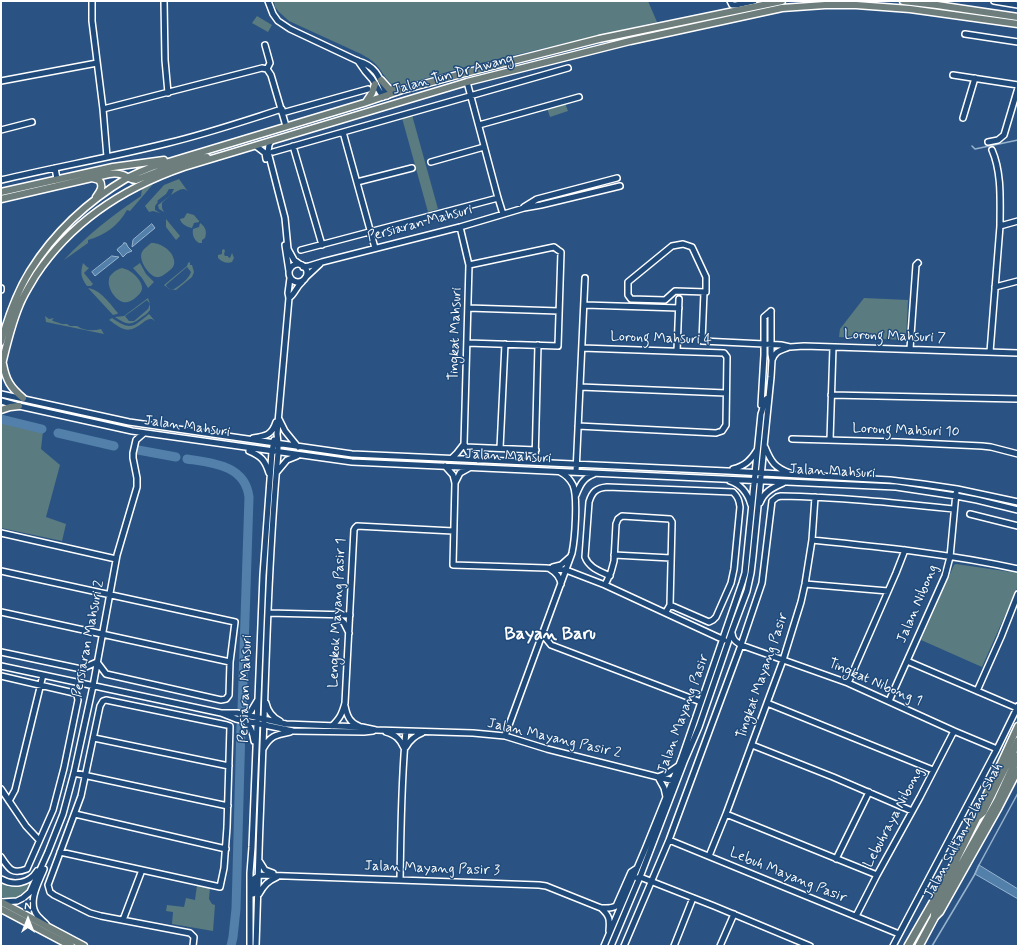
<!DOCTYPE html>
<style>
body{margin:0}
#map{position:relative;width:1019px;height:947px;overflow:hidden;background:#2a5383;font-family:Mynerve,sans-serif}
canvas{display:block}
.frame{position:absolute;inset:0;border:2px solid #fff;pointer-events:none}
.north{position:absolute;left:8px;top:899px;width:40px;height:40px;-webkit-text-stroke:3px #1f4a7a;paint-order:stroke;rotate:0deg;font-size:11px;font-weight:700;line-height:16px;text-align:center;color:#fff}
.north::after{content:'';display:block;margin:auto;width:14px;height:18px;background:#fff;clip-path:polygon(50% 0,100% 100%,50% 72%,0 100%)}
</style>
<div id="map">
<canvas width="1019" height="947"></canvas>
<div class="frame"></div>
<div class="north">N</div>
</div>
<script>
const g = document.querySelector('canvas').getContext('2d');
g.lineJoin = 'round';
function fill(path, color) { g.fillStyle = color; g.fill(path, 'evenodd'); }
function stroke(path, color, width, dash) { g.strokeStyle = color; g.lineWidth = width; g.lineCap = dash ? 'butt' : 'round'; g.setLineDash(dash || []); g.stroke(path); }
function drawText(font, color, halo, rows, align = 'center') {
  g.font = font + ' Mynerve,sans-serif'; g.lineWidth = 3; g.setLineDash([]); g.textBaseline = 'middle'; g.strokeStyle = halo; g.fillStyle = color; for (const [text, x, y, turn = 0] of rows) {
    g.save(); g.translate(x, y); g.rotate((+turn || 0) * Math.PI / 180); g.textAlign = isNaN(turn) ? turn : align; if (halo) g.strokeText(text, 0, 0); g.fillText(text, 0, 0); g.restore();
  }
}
const green = new Path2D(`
 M274,1h374l9,21 -189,44 -72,21c-8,-5 -12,-12 -17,-19 -5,-7 -11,-10 -18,-14l-72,-33 -10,-9 -4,-5z
 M257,16l15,9 -4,7 -16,-9z
 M565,103l3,8 -18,6 -3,-9z
 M412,115l26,94 -10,3 -26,-94z
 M179,179l10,14c-1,-2 -2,-3 -5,-4 -6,-1 -18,10 -22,14v5l2,4 -5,-3 -1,-4 13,-10 3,-6h-5l-3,5 -9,7 1,1 -3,4v4l5,3 -7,-2 -4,1 -4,-6 19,-21z
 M154,183l-24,28 -3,-1c-9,16 -22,25 -39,30v3l-24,17c23,-25 49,-45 77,-64l1,-7z
 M187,213l7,2 5,6v1l-5,1 -2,5c-5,-1 -11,-4 -12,-9l4,-1z
 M166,219l14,17 -4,4 -10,-13z
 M200,223c6,4 7,9 5,15l-3,2v3h-3c-5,-3 -7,-8 -6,-14l6,-2z
 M151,243c9,-1 22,8 23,17 1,5 -1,8 -5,11 -4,3 -8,7 -13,6 -8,-2 -18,-18 -14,-25 2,-4 6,-6 9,-9z
 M224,249l1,2 -1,3 1,2h3v1l2,1 2,-5 2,5 -2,4c-5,2 -10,0 -14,-4v-3l4,-1v-4z
 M190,262v3h2l2,7 -2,5 -16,13 -7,-1 -5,-4 23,-19 1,-3zM187,267l4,5c-2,7 -11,13 -17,17 -4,1 -7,-1 -8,-4z
 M83,263l4,4 2,1 -5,5 9,11 -2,2h-4c-6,-9 -7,-12 -4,-23z
 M140,263l6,11 8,8 -6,6 -6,-10 -9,-10z
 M122,268c2,1 4,1 6,2 6,3 15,12 14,19 -1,5 -5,7 -8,10 -3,2 -7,4 -11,3 -8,-2 -16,-15 -14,-22 0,-4 2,-5 5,-8 3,-2 4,-3 8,-4z
 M88,288c13,2 22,16 30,25l-1,1 -4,1z
 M148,298l2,6v6c-2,3 -5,5 -8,7 -11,9 -15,8 -27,0l9,-1zM147,300l3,4 -2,5 -14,12h-5l-4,-5z
 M864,298l44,2 -2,39 -2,1 -65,-3 1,-8z
 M149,314l6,7 -3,-2c-5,0 -7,2 -11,5 -14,11 -20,4 -32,-4l3,-2c19,13 21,9 37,-4z
 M45,316l4,3 5,-1 -2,2 1,1 9,3h5l3,2h7c7,5 16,5 24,3l3,5 -58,-12z
 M1,422l42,9 -2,18 19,16 -14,52 20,7 -4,17 -61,-13z
 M956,564l62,9v13l-36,81 -61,-27 33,-75z
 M1,883l8,4 22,-4c-5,12 -11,14 -23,17l-7,-4z
 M197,885l13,3 -1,11 3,5 3,1 -2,26 -41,-7 1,-12 -7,-1 1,-6 17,2 2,-9 9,2z`);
const water = new Path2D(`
 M152,224l3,4 -23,19 1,-7z
 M124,243h2l2,4 4,4 -5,2 -4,4 -3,-4 -3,-3c1,-3 5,-3 7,-7z
 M112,256l7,1 -24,19 -3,-4z
 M979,865l39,24v10l-43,-25z`);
const stream = new Path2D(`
 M972,146l3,3 43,-9
 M932,946l43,-72 4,-9 39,-72`);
const river = new Path2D(`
 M1,419l41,10
 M58,433l56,13
 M138,450l38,7
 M187,459c26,4 58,6 62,38l-7,213
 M231,946l2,-9 3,-28 5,-183`);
const minor = new Path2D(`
 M92,1v20l11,88 4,48
 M164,1l1,59 3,33
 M268,1l5,13 5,7 12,8 68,32c19,5 22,18 29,35
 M730,1l2,4h4l18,-4
 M994,1l24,4
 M965,34l53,8
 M265,45l5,18 -3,6
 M358,61l7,10 7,8 11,18
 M267,69l4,6 15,51
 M953,75l65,10
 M1,81l96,-18
 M467,82l31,116 5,16
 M103,109l159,-41 5,1
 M282,113l86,-24
 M963,118l12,-40
 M479,125l100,-28
 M1,130l31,-8
 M343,132l32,116
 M271,141l-2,4 -1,7 17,66 3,31 6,11 7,5
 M988,142l10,-2 6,-5 14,-47
 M256,146l9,7 1,6
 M293,146l29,99
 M273,152l295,-84
 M431,162l53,-15
 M55,168l2,11
 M1,180c55,-13 111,-23 167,-37 38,-9 76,-22 114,-34
 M357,182l55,-14
 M524,207l13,-8 80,-21
 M1000,226l18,-5
 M460,227l9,38 -5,179 5,9 9,7
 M683,244l9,3 14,30v15l-31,-1 -10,9 -34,-1 -3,-4v-13l44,-36z
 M285,245l4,26
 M301,250l197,-52
 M289 273a9 9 0 1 1 18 0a9 9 0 1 1-18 0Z
 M303,267l6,-1 13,-4 138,-35 64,-19 17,-3 79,-19
 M305,278l15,-14
 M995,287l23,-6
 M1,288v2
 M704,292l-2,49 62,3 17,1 9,2 14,-1 214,7
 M289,298c6,-4 7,-11 13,-16
 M585,305l94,3
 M468,308l91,3
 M467,343l91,3 3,-94 -3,-2 -4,-3 -85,18
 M910,349l6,-84 2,-2
 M677,351l2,-52
 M990,352l10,-126c0,-25 2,-53 -8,-76
 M772,360c4,-10 8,-9 17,-13
 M580,387l146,6
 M1,394l128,28 223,32 375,17 163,9 33,4 34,5 61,13
 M831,395l187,4
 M1,401l18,5 113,25 220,31 544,25 60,9 21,4 41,10
 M761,405l3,-50v-38l7,-6
 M279,419l6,12 13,16
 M578,426l138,7 6,-2 4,-6 1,-68 -3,-4 -142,-5
 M253,438c13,-2 19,-3 23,-16
 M792,439l106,3 84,4 9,1 27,7
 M830,440l3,-93
 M465,447l71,3
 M765,447c6,15 10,21 25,26
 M500,448l5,-104
 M249,451c12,5 16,9 20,22
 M452,458l5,-5 7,-9
 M535,462l3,-117
 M445,466l8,9 2,8 -2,82 93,3 20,2 39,15 119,55
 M733,469c12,-3 18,-9 24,-19
 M277,472l10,-12 10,-4
 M576,472l9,-194
 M730,481c12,4 18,13 21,24
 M455,483l5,-10 9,-5
 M576,495c4,-10 7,-17 18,-21
 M760,503c4,-11 12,-15 23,-20
 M970,514l48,12
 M1,533l115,26
 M812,540c69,7 138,14 206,29
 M614,555l57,3
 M553,567l8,-2 9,-8
 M550,569c7,4 10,8 11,15
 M1,571l234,51 -5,40 -1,33 -3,4 -5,1 -115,-26 -9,-12
 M610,576c-10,-5 -21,-8 -25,-19l4,-55c3,-10 7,-14 18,-15l126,5c5,5 6,8 7,15l-6,62 -3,14 -15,34 -3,3 -4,2 -39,-17
 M805,584l83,7
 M605,585l6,-13 3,-11 2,-37 2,-5 4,-3 48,3 2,3v1l-2,82 -4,7
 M1,612l229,50
 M268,613l82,2
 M336,615l8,8 5,10
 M732,633c1,7 3,8 9,12l107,38 106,48 43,18
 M543,635l8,10 150,57
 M1,652l80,17 16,-7
 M907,661l110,47
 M1,666l220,47 15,6 57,12 71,1 9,-1
 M1,676l73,17 3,2 1,5 -14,68 -11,42 -26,59c-15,6 -18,0 -26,-12
 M848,683l48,-110 9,-23
 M977,691l24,-54 17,-43
 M889,701l56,-125 5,-19 6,-64
 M266,703c2,9 6,14 14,18
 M767,703l166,67
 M345,706c2,10 5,17 14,20
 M221,713h16l49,11 76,3 14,3 97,3 32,3 42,13 127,32
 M244,715l7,-4 6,-10
 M245,721c6,6 8,12 9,20
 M332,726c8,-8 10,-12 13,-23l9,-173 1,-2 2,-2 96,5
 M386,732c10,3 14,7 18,16
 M505,736l67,-183c3,-14 6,-56 1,-68 -3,-6 -7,-10 -13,-13
 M94,738l135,28
 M752,745l81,32 79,34
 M406,747c4,-7 8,-11 16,-14
 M263,749c7,-13 12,-14 27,-17
 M74,773l154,33
 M658,777l10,-4 10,-7
 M658,777l6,11 2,9
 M1,789l25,37 13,14
 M9,801l6,-11 28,-115
 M75,814l151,35
 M726,814l151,61
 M669,840l230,94
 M60,852l160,35 4,-19 3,-41 3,-101 -3,-1 -121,-25 -3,1 -3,5 -19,90 -33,89 2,7 4,3 36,18 11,3 89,17 4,4 -1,9
 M709,856l17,-42 41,-111 16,-43 18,-58 4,-18 7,-44 3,-43
 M836,859l33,-67
 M260,862l5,8 8,3
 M44,869c-5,13 -17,33 -7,46 2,3 6,6 9,9
 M259,875l280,10 7,1 55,22c5,0 10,1 15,-2l15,-34 6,-4
 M637,878l3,-1 74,29 96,40
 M1,879c12,7 28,5 36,-8
 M400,880c1,-50 1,-100 6,-149
 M253,894l1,-15 5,-4
 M259,894c5,-9 9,-13 18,-17
 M2,902l15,-1 6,-3 7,-6 18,-40 15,-38 11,-41 19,-87 24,-131 20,-68v-9l-4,-20v-5l3,-13 8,-7
 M601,908c9,8 9,12 8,23
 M856,916l21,-41 43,-78 34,-66
 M123,920l19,-50
 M250,946v-73l2,-26 11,-272 9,-123 2,-12
 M256,946c2,-76 5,-151 8,-227 3,-89 6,-178 14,-266v-10l-1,-9 12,-136 -1,-5 2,-15
 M604,946l42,-99 35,-87 61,-177 3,-10 16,-159c3,-6 1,-14 8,-17
 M611,946l29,-69 44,-115 15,-35 33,-96 15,-40 4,-18 2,-17 18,-179 1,-17 -1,-6v-43
 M624,946l45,-106 72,-195 21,-62 10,-82 5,-4 4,-1c58,1 115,7 173,13
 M674,946l19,-48
 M720,946l14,-32
 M893,946l104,-197 21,-43`);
const major = new Path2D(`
 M903,1l34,4 81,12
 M381,80l8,9 9,1
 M366,102l6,-9 3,-9
 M92,178l7,2c5,6 1,12 -3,17
 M1,192l112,-25 51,-7
 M1,199l108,-25c5,-1 9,-1 14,1 5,2 7,5 13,5l41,-16 16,-5 14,-2
 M1,342c7,-25 16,-50 29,-71 24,-38 58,-70 97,-93 8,-4 17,-8 25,-11l212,-64 38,-13 63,-17 134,-34 183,-38
 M3,364c3,16 7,23 20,34
 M1,369c5,-22 10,-44 19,-65 4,-10 10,-19 16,-29 36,-54 87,-87 148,-108l283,-85 163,-41 152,-33 43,-3h31l54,4 108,15
 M1,410l9,-3 9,-1
 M978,816l6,-16 34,-74
 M1,902l83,44
 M1,909l70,37
 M934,918l6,-6 59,-105 19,-37`);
const highway = new Path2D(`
 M908,946l39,-68 30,-61 6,-5 35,-71
 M919,946l15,-28 1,-7 63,-111 20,-44`);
const streetNames = [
 ["Jalan Tun Dr Awang",453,75,-15],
 ["Persiaran Mahsuri",420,224,-15],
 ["Tingkat Mahsuri",456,334,-88],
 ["Lorong Mahsuri 7",895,337,2],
 ["Lorong Mahsuri 4",661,339,2],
 ["Jalan Mahsuri",187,427,8],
 ["Lorong Mahsuri 10",906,431,2],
 ["Jalan Mahsuri",508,457,3],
 ["Jalan Mahsuri",832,472,3],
 ["Jalan Nibong",918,604,-67],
 ["Lengkok Mayang Pasir 1",338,613,-87],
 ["Persiaran Mahsuri 2",89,639,-79],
 ["Tingkat Mayang Pasir",763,676,-71],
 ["Tingkat Nibong 1",875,683,23],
 ["Persiaran Mahsuri",246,689,-88],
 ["Jalan Mayang Pasir",684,714,-70],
 ["Jalan Mayang Pasir 2",554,739,13],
 ["Lebuhraya Nibong",894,818,-62],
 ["Jalan Sultan Azlan Shah",964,831,-62],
 ["Jalan Mayang Pasir 3",432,869,2],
 ["Lebuh Mayang Pasir",788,876,22]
];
const districtNames = [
 ["Bayan Baru",550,635]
];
fill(green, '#5a7b7f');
fill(water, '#5280ab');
stroke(water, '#97b3cd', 1);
stroke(stream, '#97b3cd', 1.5);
stroke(river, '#5280ab', 9);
stroke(minor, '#fff', 8);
stroke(major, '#fff', 9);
stroke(highway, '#fff', 10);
stroke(minor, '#1f4a7a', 5);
stroke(major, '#6d7e7c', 6);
stroke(highway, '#6d7e7c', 7);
drawText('14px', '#fff', '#1f4a7a', streetNames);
drawText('bold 18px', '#fff', '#1f4a7a', districtNames);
</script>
